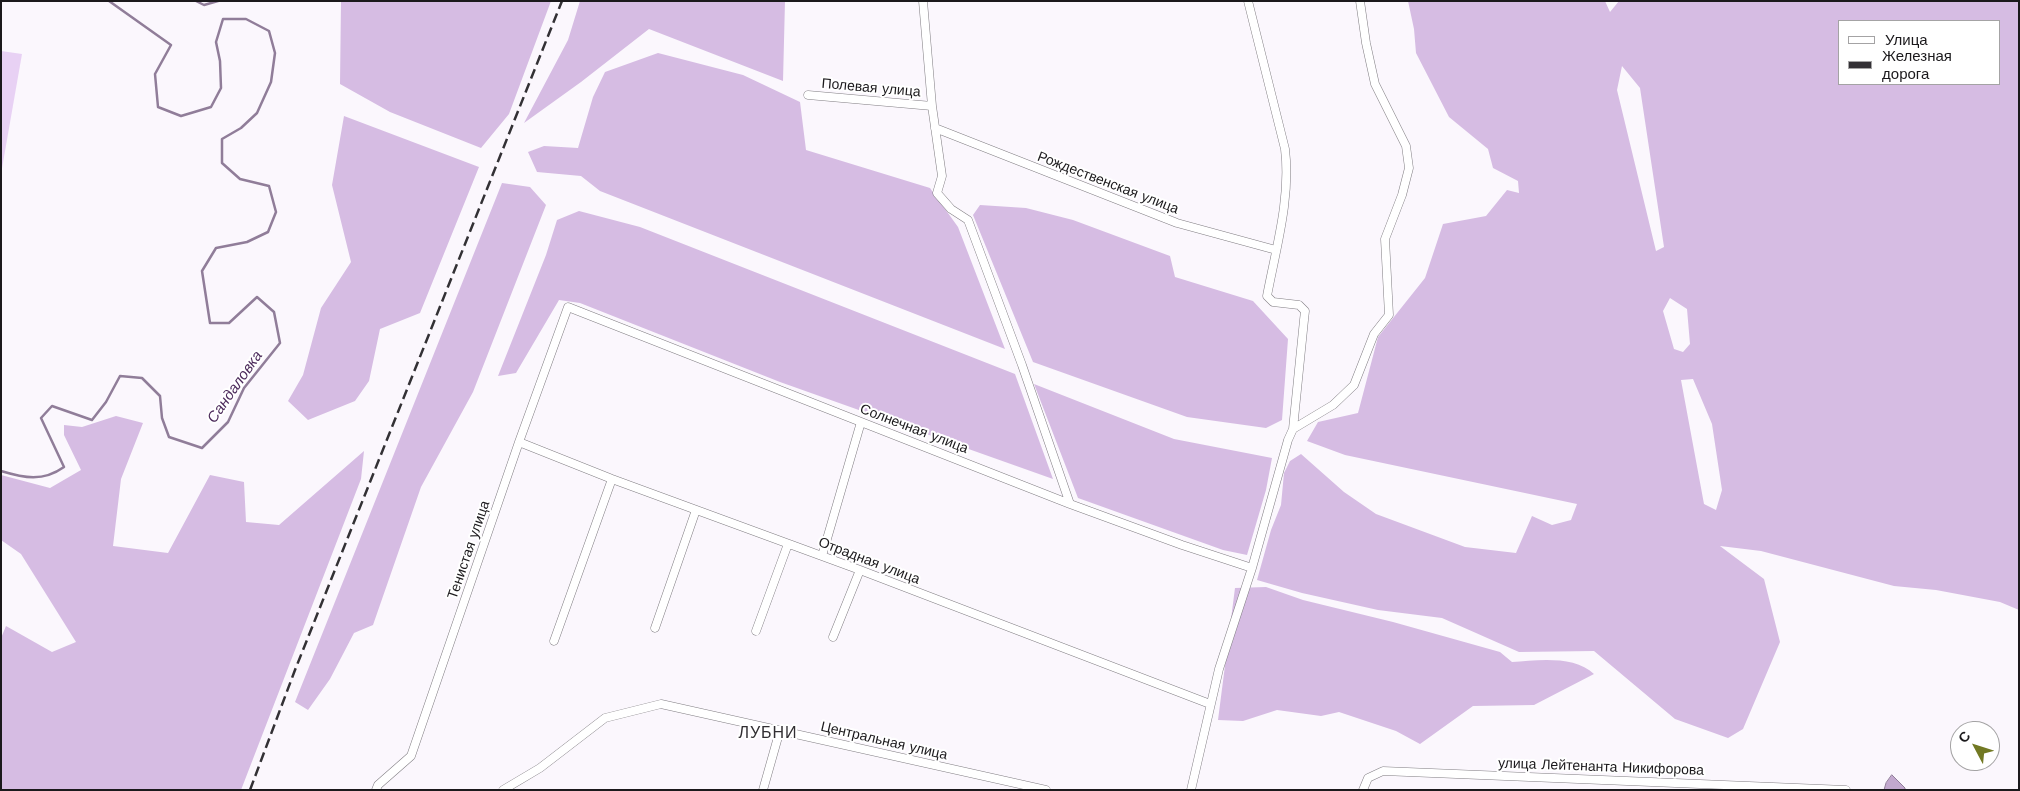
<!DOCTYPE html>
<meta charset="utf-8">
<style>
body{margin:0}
#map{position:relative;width:2020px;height:791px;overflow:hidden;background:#fbf7fd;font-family:"Work Sans",sans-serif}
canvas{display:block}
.frame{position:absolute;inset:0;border:2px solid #1b191c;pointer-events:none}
.legend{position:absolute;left:1838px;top:20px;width:162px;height:65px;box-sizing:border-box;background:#fff;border:1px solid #a4a3a4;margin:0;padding:6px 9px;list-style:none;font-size:15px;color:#1b191c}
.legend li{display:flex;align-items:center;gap:10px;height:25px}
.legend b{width:25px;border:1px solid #a4a3a4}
.north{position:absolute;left:1950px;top:721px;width:50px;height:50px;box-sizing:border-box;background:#fff;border:1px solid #a4a3a4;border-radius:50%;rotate:310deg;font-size:14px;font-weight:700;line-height:20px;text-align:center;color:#1b191c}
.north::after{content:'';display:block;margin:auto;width:18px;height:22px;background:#727923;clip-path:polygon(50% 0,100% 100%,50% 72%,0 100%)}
</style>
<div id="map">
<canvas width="2020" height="791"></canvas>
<div class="frame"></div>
<ul class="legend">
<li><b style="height:6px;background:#fff"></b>Улица</li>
<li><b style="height:6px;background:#333135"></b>Железная дорога</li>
</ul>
<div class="north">С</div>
</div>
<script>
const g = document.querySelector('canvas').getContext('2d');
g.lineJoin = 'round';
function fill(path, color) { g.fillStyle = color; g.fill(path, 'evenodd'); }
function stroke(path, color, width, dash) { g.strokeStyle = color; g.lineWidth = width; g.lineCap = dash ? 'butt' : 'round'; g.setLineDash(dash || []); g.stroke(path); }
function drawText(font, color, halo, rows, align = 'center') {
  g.font = font + ' "Work Sans",sans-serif'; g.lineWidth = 4; g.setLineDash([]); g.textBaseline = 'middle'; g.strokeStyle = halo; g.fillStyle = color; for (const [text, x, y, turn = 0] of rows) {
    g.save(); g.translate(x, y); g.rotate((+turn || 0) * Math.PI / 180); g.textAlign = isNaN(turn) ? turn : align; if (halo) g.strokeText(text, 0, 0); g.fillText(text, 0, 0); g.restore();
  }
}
const green = new Path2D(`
 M1,51l21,3 -21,120z`);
const forest = new Path2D(`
 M341,1h210l-42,113 -28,34 -91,-36 -50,-28z
 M580,1h205l-2,80 -134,-52 -68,53 -57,41 44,-83z
 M1408,1h197l5,11 9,-11h400v609l-19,-8 -64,-12 -42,-4 -133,-35 -41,-5 44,33 16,63 -37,87 -15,9 -53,-19 -81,-68 -75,1 -77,-34 -64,-8 -76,-17 -45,-13 14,-50 10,-25 3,-32 6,-12 11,-7 43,38 32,22 89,33 51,6 16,-37 20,9 19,-5 6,-16 -232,-49 -38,-14 11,-19 40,-9 20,-76 47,-59 18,-54 43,-8 21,-26 12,3 -1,-12 -25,-13 -5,-19 -39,-32 -33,-64 -2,-24zM1999,21v63h-160v-63zM1622,66l18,22 24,159 -8,4 -39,-161zM1670,298l17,11 3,35 -7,8 -9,-3 -11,-38zM1693,379l19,45 10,66 -6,20 -12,-6 -23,-124z
 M658,53l85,22 57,27 6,48 124,38 28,39 47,122 -405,-158 -19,-15 -44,-4 -9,-20 16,-6 34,2 15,-51 12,-25z
 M344,116l135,51 -59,146 -40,16 -11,52 -14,20 -47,19 -20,-19 15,-26 18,-67 30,-46 -19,-77z
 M502,183l28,4 16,18 -73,187 -52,95 -48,138 -19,8 -24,46 -22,31 -13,-8z
 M980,205l46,3 47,12 97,36 5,21 78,24 35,38 -6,81 -16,8 -79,-11 -154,-55 -60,-147z
 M579,211l61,16 375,147 38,105 -273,-97 -200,-79 -21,-3 -43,73 -18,3 48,-121 11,-35z
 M1034,384l140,55 98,19 -6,32 -19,65 -24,-5 -145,-52z
 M116,416l27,7 -22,56 -8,67 55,7 42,-78 34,7 2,40 33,3 85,-74 -3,28 -120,311h-240v-152l5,-12 46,26 24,-10 -55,-88 -20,-14v-65l49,13 31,-18 -17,-35v-10l18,2z
 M1266,587l37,13 90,22 107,30 12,10c25,-2 63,-7 82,12l-60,31 -61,1 -53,38 -24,-13 -57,-19 -18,4 -44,-6 -34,11 -25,-1 17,-132z`);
const water = new Path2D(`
 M1892,775l13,13v2h-21l2,-7z`);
const stream = new Path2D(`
 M196,1l8,4 14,-4
 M1,471c23,7 42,11 63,-4l-23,-49 11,-12 40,14 14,-18 14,-26 22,2 18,18 2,22 7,19 33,11 26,-26 16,-34 36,-45 -6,-31 -17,-15 -28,26h-19l-8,-52 14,-23 31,-6 21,-10 8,-20 -7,-26 -29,-7 -18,-16v-24l19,-11 16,-15 14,-31 4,-29 -6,-22 -23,-12h-23l-7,23 4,19 1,27 -10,19 -30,9 -23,-9 -3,-33 16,-29 -62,-44`);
const street = new Path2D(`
 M923,1l9,105 10,70 -5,17 14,16 17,11 54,145 48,139
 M808,95l124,11
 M935,128l242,95 99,27
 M1293,429l40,-24 21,-20 20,-51 15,-19 -4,-76 17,-44 7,-27 -3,-22 -31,-62 -9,-41 -6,-42
 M519,442l93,37 248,91 350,134
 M822,556l39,-134
 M655,628l41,-118
 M756,631l32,-87
 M833,637l27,-67
 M554,641l58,-162
 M376,790l2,-5 33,-29 108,-314 49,-135 502,197 112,41 70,23
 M503,790l37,-22 65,-50 56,-14 385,86
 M763,790l17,-60
 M1191,790l28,-121 33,-101 36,-128 5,-11 11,-109 1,-9 -6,-6 -26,-3 -6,-6c9,-48 24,-98 18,-147l-37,-148
 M1363,790l5,-12 15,-7 463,19`);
const rail = new Path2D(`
 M250,790l45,-120 267,-669`);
const streetNames = [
 ["Полевая улица",871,88,5],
 ["Рождественская улица",1108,183,21],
 ["Солнечная улица",914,429,21],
 ["Тенистая улица",469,550,-71],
 ["Отрадная улица",869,561,21],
 ["Центральная улица",884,741,13],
 ["улица Лейтенанта Никифорова",1601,767,2]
];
const waterNames = [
 ["Сандаловка",235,387,-55]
];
const quarterNames = [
 ["ЛУБНИ",768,733]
];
fill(green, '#e8d1f4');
fill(forest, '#d6bce3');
fill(water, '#c2a8ce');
stroke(water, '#907d99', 1);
stroke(stream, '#907d99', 2.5);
stroke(street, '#817e83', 9);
stroke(street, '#fff', 8);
stroke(rail, '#333135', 2.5, [10, 5]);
drawText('14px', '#1b191c', '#fff', streetNames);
drawText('italic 15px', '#4c2a5b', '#fff', waterNames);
g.letterSpacing = '1px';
drawText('16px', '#312e32', '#fff', quarterNames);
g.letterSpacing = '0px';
</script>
